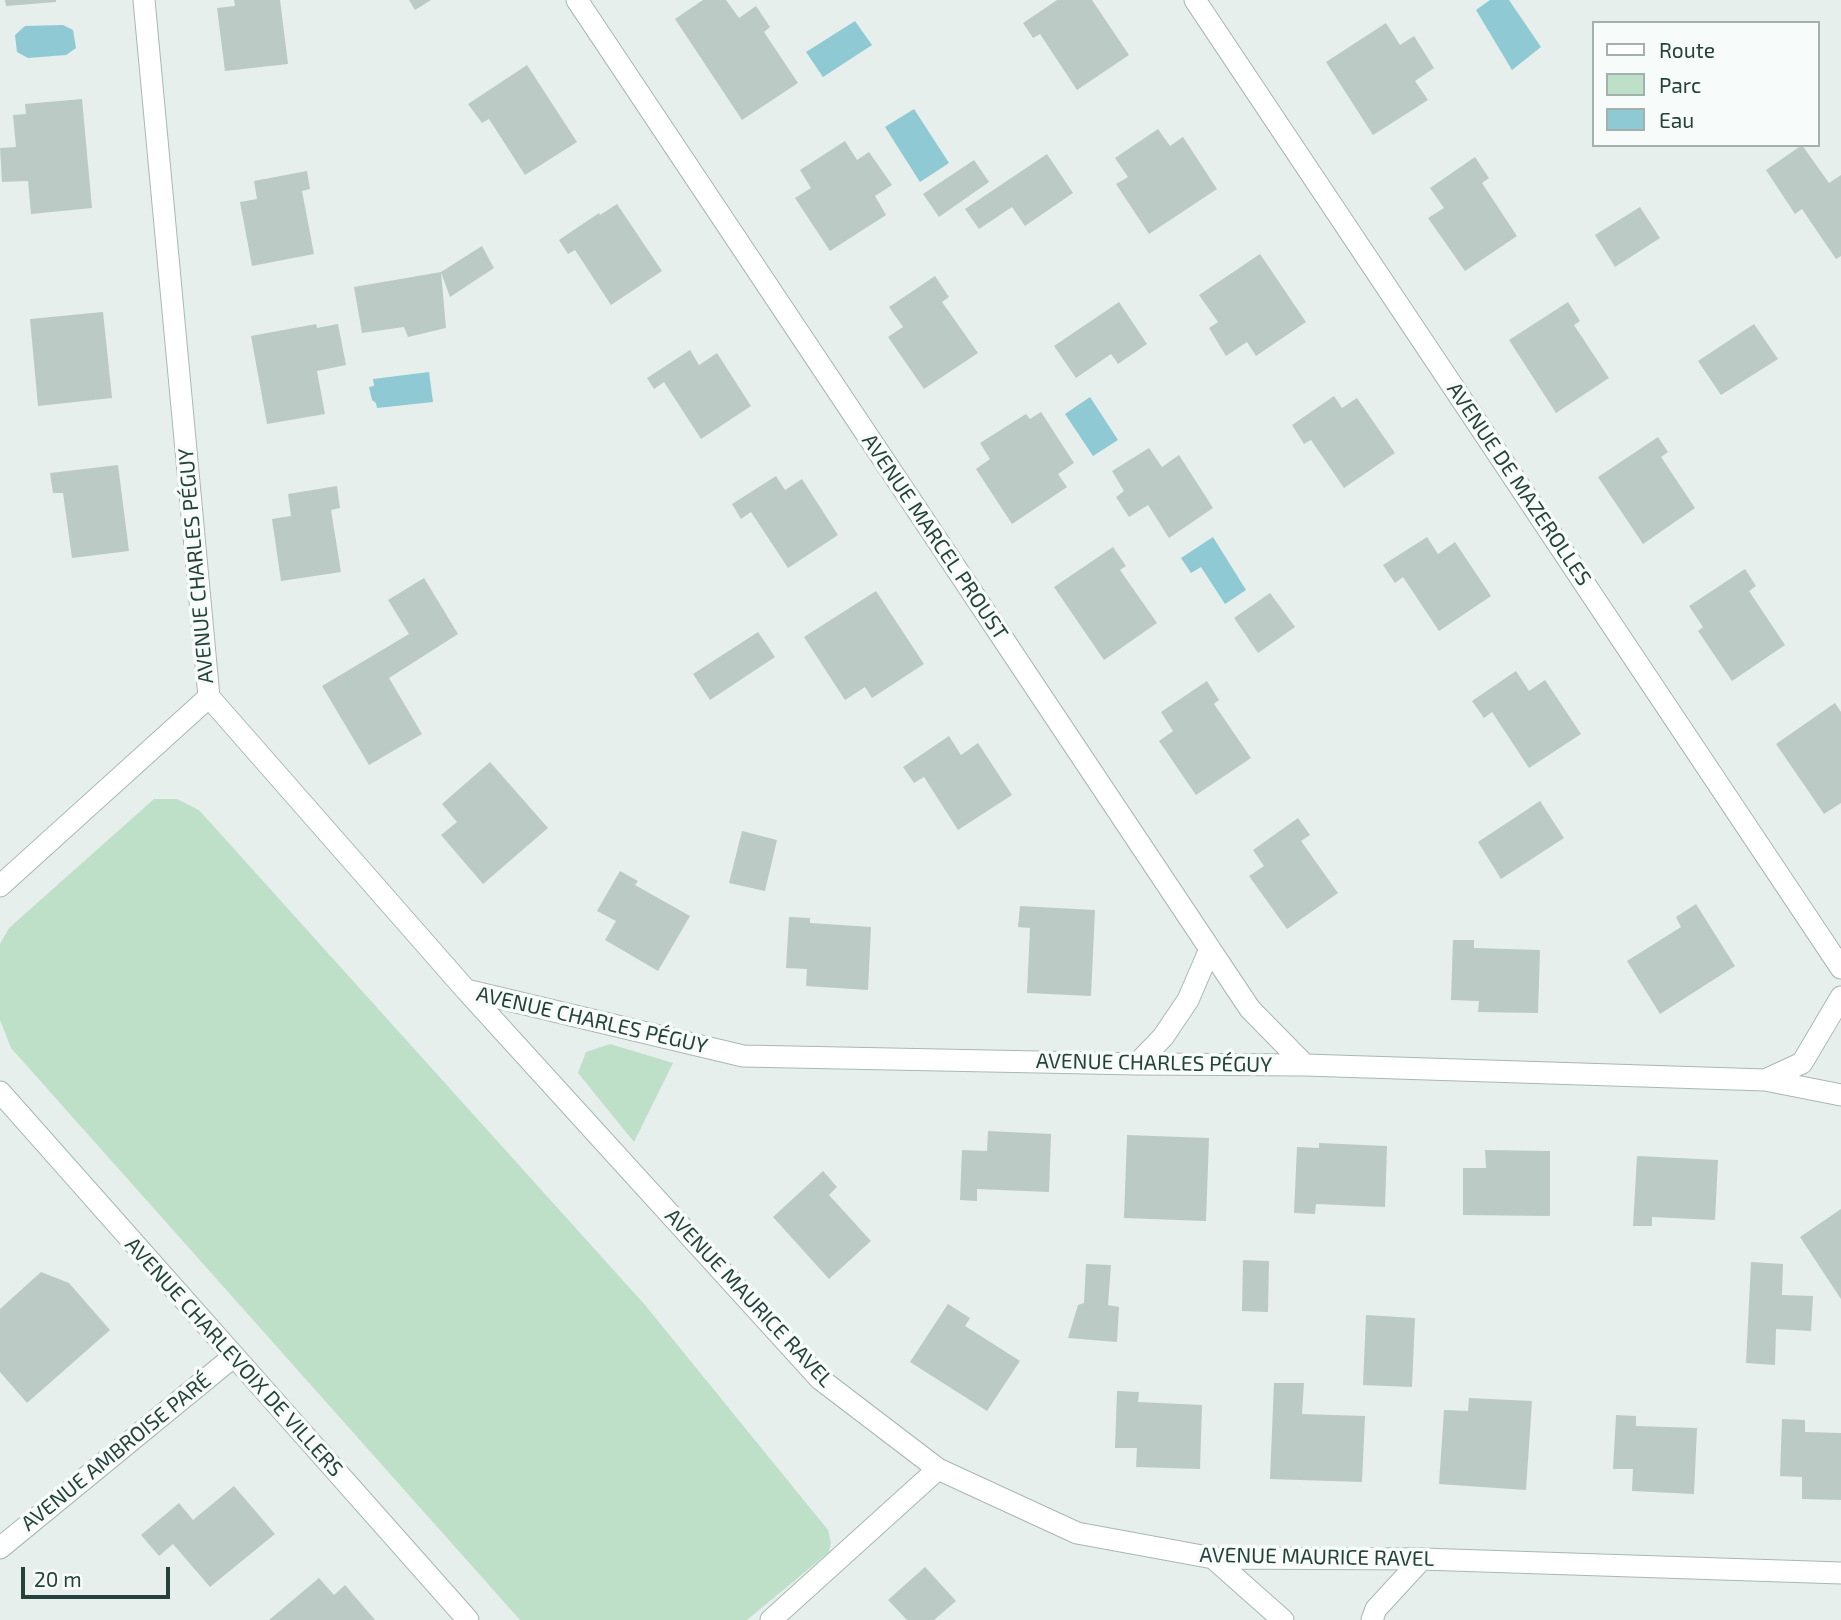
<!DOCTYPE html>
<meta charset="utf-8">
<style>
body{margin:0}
#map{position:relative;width:1841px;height:1620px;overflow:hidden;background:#e6efeb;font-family:"Exo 2",sans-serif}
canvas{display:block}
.legend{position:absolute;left:1592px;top:21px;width:228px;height:126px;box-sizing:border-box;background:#f7fbf9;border:2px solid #a3b1ad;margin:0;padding:9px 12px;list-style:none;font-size:21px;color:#24423a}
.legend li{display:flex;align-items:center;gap:14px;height:35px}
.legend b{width:35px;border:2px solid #a3b1ad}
.scale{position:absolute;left:21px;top:1567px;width:149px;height:32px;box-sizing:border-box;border:4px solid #24423a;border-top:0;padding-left:9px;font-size:21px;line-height:24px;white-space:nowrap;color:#24423a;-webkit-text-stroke:5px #f7fbf9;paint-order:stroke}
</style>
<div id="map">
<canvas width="1841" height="1620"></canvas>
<ul class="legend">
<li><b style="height:9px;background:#fff"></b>Route</li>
<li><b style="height:19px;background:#bfe0c8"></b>Parc</li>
<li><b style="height:19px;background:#8ec9d4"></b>Eau</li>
</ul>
<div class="scale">20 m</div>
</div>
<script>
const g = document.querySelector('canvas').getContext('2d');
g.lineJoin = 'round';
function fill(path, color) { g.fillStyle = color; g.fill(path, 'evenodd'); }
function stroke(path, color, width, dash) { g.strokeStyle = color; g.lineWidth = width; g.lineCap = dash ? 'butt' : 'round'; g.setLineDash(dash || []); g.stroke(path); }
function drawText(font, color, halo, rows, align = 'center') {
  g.font = font + ' "Exo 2",sans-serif'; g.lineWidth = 7; g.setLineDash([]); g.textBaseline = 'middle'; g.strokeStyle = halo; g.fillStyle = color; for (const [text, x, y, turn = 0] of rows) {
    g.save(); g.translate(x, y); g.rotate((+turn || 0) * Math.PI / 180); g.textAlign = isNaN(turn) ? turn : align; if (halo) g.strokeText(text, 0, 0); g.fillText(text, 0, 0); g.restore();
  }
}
const green = new Path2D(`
 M154,799h23l22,11 446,495 183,225 3,13 -2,9 -82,68h-227l-509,-572 -11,-28v-76l9,-16z
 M610,1044l63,19 -39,79 -56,-69 8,-21z`);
const water = new Path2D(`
 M1490,0h19l32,47 -29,23 -36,-60z
 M855,21l17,24 -49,32 -17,-25z
 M63,25l10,5 3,18 -10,7 -38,3 -11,-6 -2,-17 10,-9z
 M914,109l35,54 -29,19 -35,-55z
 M429,372l4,30 -56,6 -1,-5 -4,-3 -3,-13 5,-1 -1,-7z
 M1090,397l28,43 -25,16 -28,-42z
 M1213,537l33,53 -21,14 -24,-37 -10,6 -10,-15z`);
const building = new Path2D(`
 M5,0h51v2l-50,4z
 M234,0h46l8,64 -63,7 -8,-63 18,-2z
 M409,0h22l-16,10z
 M703,0h23l13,18 17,-12 14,21 -6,5 34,51 -56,37 -67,-101z
 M1057,0h35l37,55 -52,35 -37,-56 -7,4 -10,-15z
 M1386,23l14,22 14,-9 20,32 -19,13 13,19 -55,35 -47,-73z
 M527,65l50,77 -52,33 -36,-56 -7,4 -14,-19z
 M82,99l10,109 -61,6 -3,-33 -26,1 -2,-34 16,-1 -3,-32 13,-1 -1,-10z
 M1158,129l12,17 13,-9 34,52 -68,45 -33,-50 12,-7 -13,-19z
 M845,141l12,19 12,-8 23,33 -17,11 11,19 -56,36 -35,-53 16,-10 -11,-18z
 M1802,145l27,38 12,-8v81l-5,3 -34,-50 -7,5 -29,-44z
 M1047,154l26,39 -48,33 -13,-19 -33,22 -14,-20z
 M1475,157l14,21 -7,5 35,53 -52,35 -37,-53 16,-10 -14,-20z
 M974,160l15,22 -50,35 -16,-23z
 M307,171l3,18 -8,2 12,63 -62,12 -12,-64 17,-3 -3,-18z
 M617,204l45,67 -51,34 -36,-55 -7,4 -9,-14 40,-27 1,2z
 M1640,207l20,31 -45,29 -20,-32z
 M482,246l12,22 -44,29 -9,-25z
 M1260,254l46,68 -50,34 -9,-14 -21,14 -17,-28 9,-6 -19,-27z
 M441,272l5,56 -38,9 -4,-10 -42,6 -8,-46z
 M935,276l14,21 -7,5 36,51 -54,36 -36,-52 15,-10 -14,-20z
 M1119,302l28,42 -29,20 -7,-10 -35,24 -22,-32z
 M1568,302l12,19 -6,4 35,53 -53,35 -47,-73z
 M103,312l9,86 -74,8 -8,-87z
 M316,324l1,4 21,-4 8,41 -29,6 8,43 -58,10 -16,-88z
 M1754,324l24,35 -57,36 -23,-34z
 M690,350l9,15 18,-12 34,53 -50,33 -37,-57 -10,7 -7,-11z
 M1334,396l8,12 15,-10 38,55 -51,35 -33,-48 -7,4 -12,-19z
 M1041,412l33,51 -16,11 9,13 -55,37 -36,-55 14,-10 -10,-16 46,-29 4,5z
 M1658,437l10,15 -7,5 34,51 -52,36 -45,-67z
 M1149,448l13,19 17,-12 34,53 -44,30 -21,-33 -19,12 -13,-20 8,-6 -12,-20z
 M118,465l11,86 -57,7 -9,-65h-10l-3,-20z
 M776,476l9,14 17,-11 36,56 -50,33 -37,-56 -10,7 -9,-15z
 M337,486l3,22 -9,2 10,62 -60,9 -9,-62 19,-3 -3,-22z
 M1427,537l11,17 17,-12 36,54 -52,35 -36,-54 -8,6 -12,-18z
 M1113,547l13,19 -6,4 37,53 -53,37 -50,-73z
 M1745,569l11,17 -7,5 36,54 -53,36 -34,-50 5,-4 -14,-21z
 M424,578l34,56 -69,44 33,56 -53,31 -47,-79 87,-52 -21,-34z
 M876,591l48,73 -52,34 -7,-11 -20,13 -41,-63z
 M1270,593l25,34 -37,26 -24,-35z
 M758,632l17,25 -65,43 -17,-26z
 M1516,671l13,20 16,-11 36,54 -52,34 -37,-56 -8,6 -12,-17z
 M1207,681l12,19 -5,4 37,54 -55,37 -37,-54 14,-10 -12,-19z
 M1835,703l6,9v91l-17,11 -48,-70z
 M949,736l12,19 17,-12 34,52 -54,35 -34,-53 -10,6 -11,-16z
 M490,762l58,66 -65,56 -42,-49 16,-13 -15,-18z
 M1540,801l24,37 -63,41 -23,-37z
 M1298,818l12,17 -9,6 37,52 -51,36 -38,-53 15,-10 -11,-16z
 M742,831l35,9 -12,51 -36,-8z
 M620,871l18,10 -3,4 55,31 -32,55 -53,-31 11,-19 -19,-10z
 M1696,904l39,62 -75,48 -33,-53 54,-34 -5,-10z
 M1020,906l75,4 -4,86 -64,-3 3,-65 -12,-1z
 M789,917l21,1v5l61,4 -3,63 -62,-4 1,-17 -21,-1z
 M1453,940h21v8l66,2 -2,63 -60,-1 1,-11 -28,-1z
 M988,1131l63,3 -2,58 -72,-3v12l-17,-1 2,-50 25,1z
 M1127,1135l82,3 -3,83 -82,-3z
 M1319,1143l68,3 -2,61 -69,-3 -1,10 -21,-1 3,-66 22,1z
 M1485,1150l65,1v65l-87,-1v-47h23z
 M1637,1156l81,4 -3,60 -63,-3v9h-19z
 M823,1171l14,16 -8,8 42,46 -42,38 -56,-62z
 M1841,1209v90l-41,-62z
 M1243,1260l26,1 -1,51 -26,-1z
 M1751,1262l32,2 -1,31 31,1 -2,35 -35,-2 -1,36 -29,-2z
 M1086,1264l25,1 -3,40 11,2 -2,35 -49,-4 10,-33 6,-2z
 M41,1272l28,11 41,47 -83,73 -27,-31v-63z
 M948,1304l22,14 -5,8 55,35 -33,50 -77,-49z
 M1366,1315l49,3 -3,69 -49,-2z
 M1274,1383h30l-2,31 63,2 -3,66 -92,-3z
 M1117,1391l22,1 -1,10 64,3 -2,64 -64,-2 1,-19h-22z
 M1469,1398l63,3 -6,89 -87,-6 5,-74 24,1z
 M1616,1415l20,1v10l61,2 -3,66 -62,-3 1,-22h-20z
 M1782,1419l23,1v12l36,1v67l-39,-1v-22l-22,-1z
 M234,1486l41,48 -65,53 -37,-43 -14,12 -18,-21 38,-32 14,17z
 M925,1567l31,34 -22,19h-27l-19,-20z
 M319,1578l15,17 11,-10 30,35h-106z`);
const minor = new Path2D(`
 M144,0l65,697 257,293 277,66 394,8 168,1 460,15 76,15
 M577,0l673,1009 55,56
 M1195,0l646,968
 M0,886l209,-189
 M466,990l354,389 118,90 139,64 136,25 209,1 419,14
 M1137,1064l26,-27 25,-37 22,-51
 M1765,1080l37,-17 39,-66
 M0,1092l468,528
 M0,1548l233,-191
 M1213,1558l70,62
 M771,1620l167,-151
 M1372,1620l4,-11 46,-50`);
const streetNames = [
 ["AVENUE DE MAZEROLLES",1519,484,56],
 ["AVENUE MARCEL PROUST",935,537,56],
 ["AVENUE CHARLES PÉGUY",196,566,-95],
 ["AVENUE CHARLES PÉGUY",592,1020,13],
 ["AVENUE CHARLES PÉGUY",1154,1063,1],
 ["AVENUE MAURICE RAVEL",749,1298,47],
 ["AVENUE CHARLEVOIX DE VILLERS",234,1357,48],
 ["AVENUE AMBROISE PARÉ",116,1452,-39],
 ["AVENUE MAURICE RAVEL",1317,1557,1]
];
fill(green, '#bfe0c8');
fill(water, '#8ec9d4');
fill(building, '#bbcac4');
stroke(minor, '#a8b8b2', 23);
stroke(minor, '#fff', 21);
drawText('21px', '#24423a', '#f7fbf9', streetNames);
</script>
